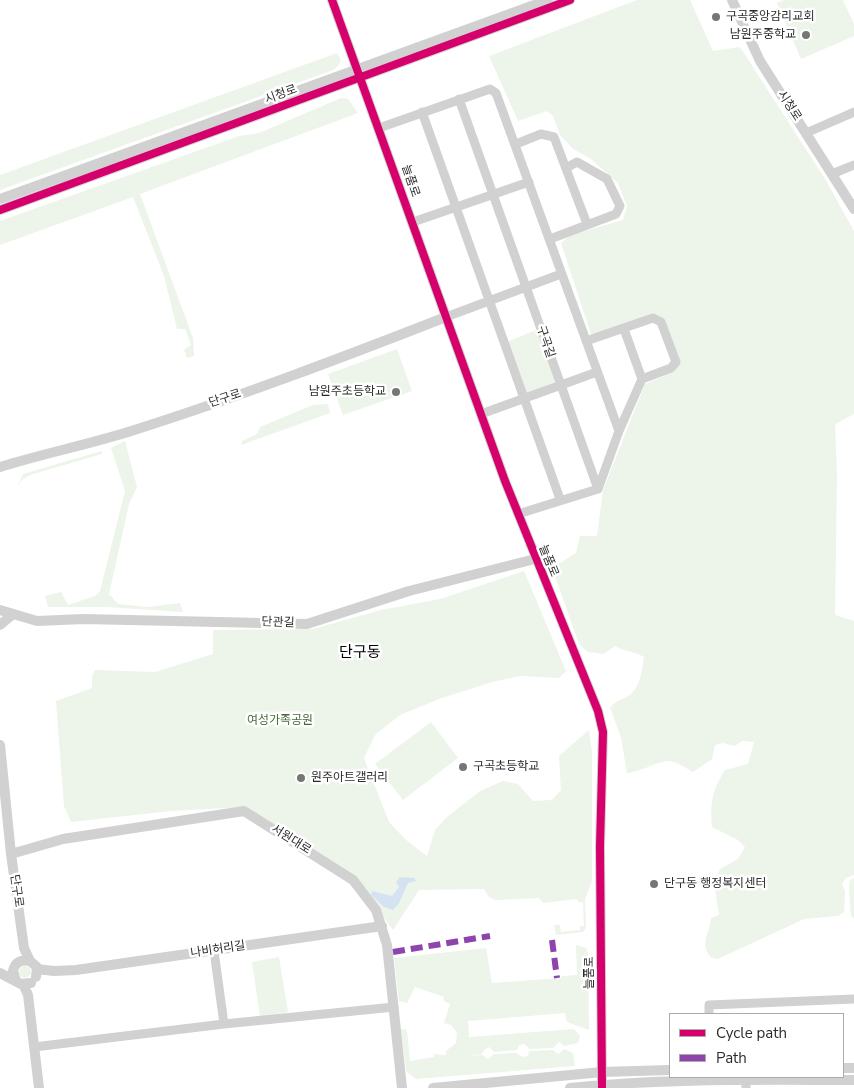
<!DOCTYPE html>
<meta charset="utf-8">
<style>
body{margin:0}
#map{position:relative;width:854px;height:1088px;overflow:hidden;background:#fff;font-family:"Nunito Sans",sans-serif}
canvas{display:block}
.legend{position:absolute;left:669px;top:1013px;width:175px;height:65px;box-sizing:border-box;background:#fff;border:1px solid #ababab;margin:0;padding:6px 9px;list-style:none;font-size:15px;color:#2c2c2c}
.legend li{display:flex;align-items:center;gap:10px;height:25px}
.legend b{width:25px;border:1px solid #ababab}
</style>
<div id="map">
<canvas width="854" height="1088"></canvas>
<ul class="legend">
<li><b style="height:6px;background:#d6006c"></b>Cycle path</li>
<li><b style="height:6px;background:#8e44ad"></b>Path</li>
</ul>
</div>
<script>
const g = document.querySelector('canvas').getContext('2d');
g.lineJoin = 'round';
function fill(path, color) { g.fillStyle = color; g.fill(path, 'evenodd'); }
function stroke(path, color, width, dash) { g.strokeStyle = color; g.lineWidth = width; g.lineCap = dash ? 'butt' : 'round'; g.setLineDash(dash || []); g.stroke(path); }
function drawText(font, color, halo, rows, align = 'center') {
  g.font = font + ' "Nunito Sans","Noto Sans KR",sans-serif'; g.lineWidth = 5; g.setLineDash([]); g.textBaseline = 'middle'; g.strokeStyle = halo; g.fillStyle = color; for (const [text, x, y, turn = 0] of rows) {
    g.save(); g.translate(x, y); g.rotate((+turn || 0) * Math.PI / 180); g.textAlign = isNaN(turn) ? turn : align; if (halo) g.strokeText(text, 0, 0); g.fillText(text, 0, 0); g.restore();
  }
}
const green = new Path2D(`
 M637,0h53l23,51 27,-4 85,132 29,52v183l-19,10 2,50 -2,141 19,6v254l-8,3 -4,6 3,7 -1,21 -6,4 -34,3 -86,40 -6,-1c-14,-13 -2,-25 -1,-40l8,-3 -5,-32 6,-14 18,-10 7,-12 -7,-7 -26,-13c-2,-25 0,-36 13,-57l23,-6 6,-22 -12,-1 -7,5 -12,-3 -8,2 -3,14 -19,13c-7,-4 -16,-10 -25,-11 -6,-1 -29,11 -41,12l-6,-36 -11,-29c5,-7 9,-7 17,-11 13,-7 15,-27 17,-40 -10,-6 -19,-5 -29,-11l-11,8 -16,-2 -9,-8 -27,-76 24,-15 4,-17h17l6,-46 42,-106 30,-13 -3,-27 -21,-28 -59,21 -31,-94 9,-8 53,-15 4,-14 -9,-23 -27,-24 -18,-10 -13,-14 -7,-19 -6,-5 -29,10 -29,-65z
 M784,0h59l11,24v12l-53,23 -24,-56z
 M337,53l4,7 -2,5 -6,5 -333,120v-15z
 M341,98l7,1 10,14 -218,81 53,144 1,18 -7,2 -3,-8 7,-5 -6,-16h-8l-13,-53 -31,-79 -133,48v-24l239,-85 20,-3z
 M538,329l17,53 -28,13 -20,-53z
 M397,349l15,42 -69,24 -15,-41z
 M328,404l2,9 -89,32 1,-4 15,-7 3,-7 53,-22z
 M125,441l12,46 -8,17 -20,90 9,10 30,3 32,-4 3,9 -77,-5h-58l-3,-11 16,-4 7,13 27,-9 5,-5 25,-100 -14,-43z
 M102,451v3l-72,21 -8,5 -4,5 5,-11z
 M524,571l42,100 -7,7 -39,-2 -28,6 -53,17 -39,16 -25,20 -11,23 25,64 17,18 21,16 8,-26 12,-13 33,-26 23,-10 15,3 15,17 19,-1 9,-10 -2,-34 30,-26 3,22v129l-7,18 1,29 -3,4 -27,3 -2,-10h6l1,7 19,-2v-4h4l-1,-24h-5l-1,-3 -34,4 -4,-5 -44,2 -6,-3 -5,-8 -65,1 -26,40 -38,-52 -108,-71 -76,4 -100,11 -7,-16 -8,-105 36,-13v-12l3,-6 60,2 58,-18v-24l100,-1 68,-19 59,-11z
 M431,722l27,36 -55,42 -28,-36z
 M854,878v40l-3,-2 -2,-28 1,-8z
 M576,945l10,3 2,5 1,77 -22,-8 -2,-9 -97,8 1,16 105,-8 6,7 -2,7 -14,3 -5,-4 -6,6 -23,1 -6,-5 -5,1 -2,5 -23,2 -5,-5 -5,3 -2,4 -13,2 13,-1 6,4 6,-5 22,-1 6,4 6,-1 1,-5 24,-1 5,4 7,-5 8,4 2,13 -159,13 -10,-8 -5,-42 6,1 3,31 24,-4v-3l12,1v-4l10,-8 1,-10 -6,-8 -7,-2 6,-19 -7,-4 1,-3 -29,-10 -8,16 -8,-2 -5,-43 92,-10 6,35 69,-5 1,-2 15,-1z
 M279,957l9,55 -28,5 -8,-55z
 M19 972a6 6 0 1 1 12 0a6 6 0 1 1-12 0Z`);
const water = new Path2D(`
 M400,877l14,1 2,3 -8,2 -9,20 -6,7 -9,-3 -13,-12 1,-4 20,5 7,-9 -3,-5z`);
const minor = new Path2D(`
 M459,99l139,390
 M422,112l138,387
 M379,128l111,-39 6,4 123,338
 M806,133l48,-21
 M516,144l25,-10 13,3 33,87
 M832,174l22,-9
 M413,222l116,-40
 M550,239l66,-25 4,-8 -13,-27 -30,-17 -11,6
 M446,317l115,-43
 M586,341l67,-23 8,4 15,40 -5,6 -29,11
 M481,414l116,-42
 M518,514l80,-25 21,-58 23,-52 -18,-50
 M214,951l10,73
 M709,1014v-9l145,-6
 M34,1047l190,-23 170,-17
 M746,1080v8`);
const tertiary = new Path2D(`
 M332,0l173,481 93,230 5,21 -3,114 2,242
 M732,0l28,61 94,148
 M0,199l548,-199
 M0,210l570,-210
 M0,467c42,-13 86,-22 128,-35 108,-34 213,-74 318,-115
 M0,610l37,11 47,-2 223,5 102,-33 126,-32
 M0,625l12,-10
 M0,745l11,109 13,94 6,13 7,6 -1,10
 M11,854l52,-15 181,-28 109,69 23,30 11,35 15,143
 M37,969l17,2 22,-1 306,-44
 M0,973l21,11 10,-1
 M16,981l-3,-10c2,-9 8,-12 17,-10
 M23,984l5,11 11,93
 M843,1068h11
 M433,1088l169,-16 68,-2
 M570,1088c93,-10 190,-8 284,-8`);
const quiet = new Path2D(`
 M552,940l5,38
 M393,952l97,-16`);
const cycleway = new Path2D(`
 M332,0l173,481 93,230 5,21 -3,114 2,242
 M0,210l570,-210`);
const markers = [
 [716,17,5,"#767676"],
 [806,35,5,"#767676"],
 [396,392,5,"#767676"],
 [463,767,5,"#767676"],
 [301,778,5,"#767676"],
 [654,884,5,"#767676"]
];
const poiNames = [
 ["구곡중앙감리교회",726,17],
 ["남원주중학교",796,35,"right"],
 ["남원주초등학교",386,392,"right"],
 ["구곡초등학교",473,767],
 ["원주아트갤러리",311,778],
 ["단구동 행정복지센터",664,884]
];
const streetNames = [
 ["시청로",281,95,-20],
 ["시청로",789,106,57],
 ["늘품로",410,181,71],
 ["구곡길",545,342,71],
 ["단구로",225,399,-18],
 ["늘품로",548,561,68],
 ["단관길",278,623,2],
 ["서원대로",291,840,32],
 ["단구로",16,891,82],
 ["나비허리길",218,950,-8],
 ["늘품로",590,973,-90]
];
const parkNames = [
 ["여성가족공원",280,721]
];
const quarterNames = [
 ["단구동",360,653]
];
fill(green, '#edf4ea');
fill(water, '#d5e2f2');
stroke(minor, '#d1d1d1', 9);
stroke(tertiary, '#d1d1d1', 10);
stroke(quiet, '#8e44ad', 6, [12, 6]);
stroke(cycleway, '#d6006c', 8);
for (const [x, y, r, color] of markers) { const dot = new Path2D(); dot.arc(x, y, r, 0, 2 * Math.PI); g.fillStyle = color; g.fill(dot); stroke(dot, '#fff', 2); }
drawText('12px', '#2c2c2c', '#fff', poiNames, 'left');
drawText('12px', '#2c2c2c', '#fff', streetNames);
drawText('12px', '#476a38', '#fff', parkNames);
drawText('15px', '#000', '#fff', quarterNames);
</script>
